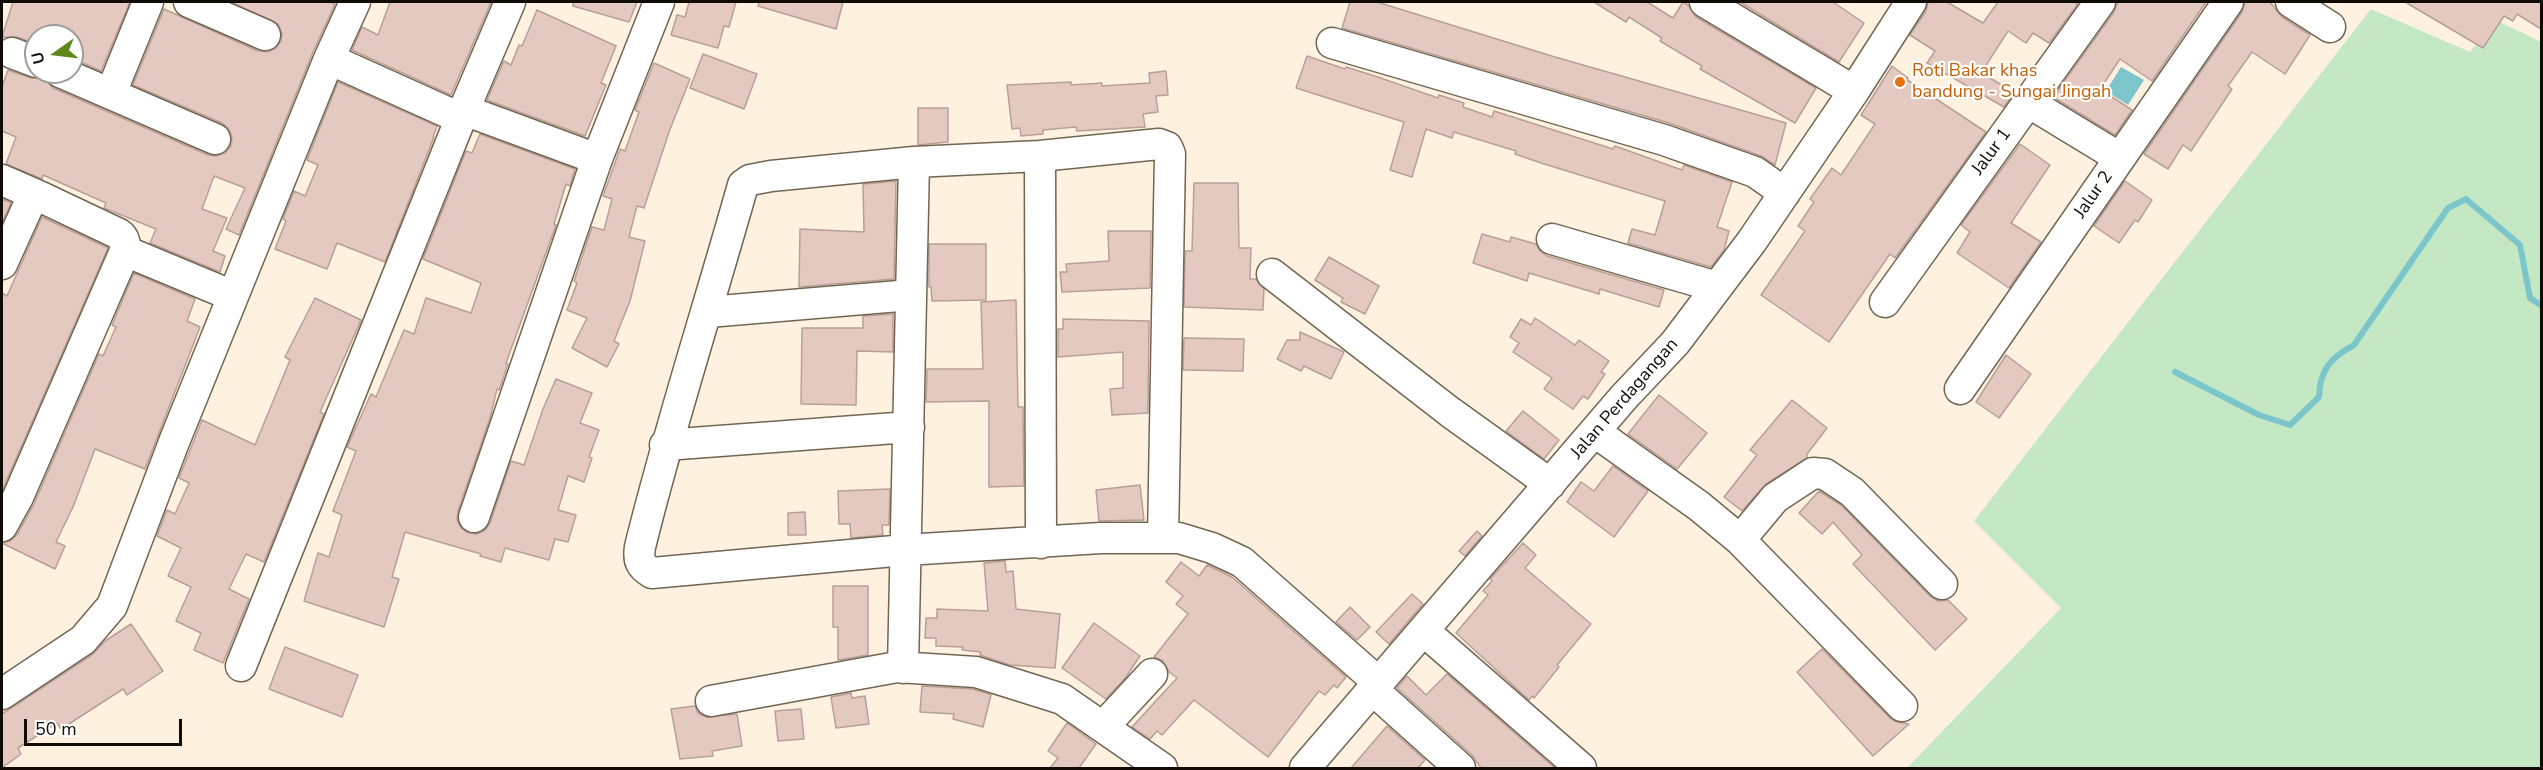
<!DOCTYPE html>
<style>
body{margin:0}
#map{position:relative;width:2543px;height:770px;overflow:hidden;background:#fef1e0;font-family:"Nunito Sans",sans-serif}
canvas{display:block}
.frame{position:absolute;inset:0;border:3px solid #100b05;pointer-events:none}
.north{position:absolute;left:24px;top:24px;width:60px;height:60px;box-sizing:border-box;background:#fff;border:2px solid #9f9d9b;border-radius:50%;rotate:256deg;font-size:16px;font-weight:700;line-height:24px;text-align:center;color:#100b05}
.north::after{content:'';display:block;margin:auto;width:21px;height:27px;background:#5c891a;clip-path:polygon(50% 0,100% 100%,50% 72%,0 100%)}
.scale{position:absolute;left:24px;top:719px;width:158px;height:27px;box-sizing:border-box;border:3px solid #100b05;border-top:0;padding-left:8px;font-size:18px;line-height:21px;white-space:nowrap;color:#100b05;-webkit-text-stroke:4px #fff;paint-order:stroke}
</style>
<div id="map">
<canvas width="2543" height="770"></canvas>
<div class="frame"></div>
<div class="north">U</div>
<div class="scale">50 m</div>
</div>
<script>
const g = document.querySelector('canvas').getContext('2d');
g.lineJoin = 'round';
function fill(path, color) { g.fillStyle = color; g.fill(path, 'evenodd'); }
function stroke(path, color, width, dash) { g.strokeStyle = color; g.lineWidth = width; g.lineCap = dash ? 'butt' : 'round'; g.setLineDash(dash || []); g.stroke(path); }
function drawText(font, color, halo, rows, align = 'center') {
  g.font = font + ' "Nunito Sans",sans-serif'; g.lineWidth = 4.5; g.setLineDash([]); g.textBaseline = 'middle'; g.strokeStyle = halo; g.fillStyle = color; for (const [text, x, y, turn = 0] of rows) {
    g.save(); g.translate(x, y); g.rotate((+turn || 0) * Math.PI / 180); g.textAlign = isNaN(turn) ? turn : align; if (halo) g.strokeText(text, 0, 0); g.fillText(text, 0, 0); g.restore();
  }
}
const green = new Path2D(`
 M2371,9l99,43 26,-32 45,22v726h-634l154,-160 -87,-87z`);
const water = new Path2D(`
 M2121,67l23,13 -16,25 -22,-14z`);
const stream = new Path2D(`
 M2175,372l84,43 31,10 29,-28c1,-27 11,-39 35,-52l94,-137 18,-9 54,46 10,53 12,8`);
const building = new Path2D(`
 M13,2h117l-29,69 -29,-13v-22h-36v8l-19,-7h-15z
 M231,2h99l5,2 -22,48 -74,183 -13,-6 19,-41 -31,-12 -12,33 25,9 -14,33 12,5 -5,16 -70,-29 6,-14 -52,-21 2,-5 -63,-28 -1,4 -36,-15 10,-27 -14,-6v-44l6,-17 23,8 13,-1 9,11 155,67 8,1 9,-3 6,-7 1,-8 -3,-9 -7,-6 -89,-38 31,-76 94,42 10,1 8,-4 5,-7 1,-7 -4,-10z
 M390,2h101l-40,93 -99,-45 10,-23 16,8z
 M573,2h64l-8,20 -56,-16z
 M689,2h47l-7,25 -5,-1 -6,22 -47,-13 6,-20 8,2z
 M759,2h84l-7,27 -78,-23z
 M1350,2h27l178,55 231,66 -11,42 -14,-9 -92,-33 -327,-95z
 M1594,2h53l26,16 10,-16 5,3 8,12 120,71 -21,35 -95,-54 2,-3 -42,-25 2,-3 -33,-21 -3,5z
 M1740,2h93l31,21 -25,39z
 M1928,2h19l36,21 15,-21h76l4,2 -29,39 -16,-10 -7,10 -18,-12 -27,42 33,19 -10,15 -77,-44 8,-12 -25,-16 16,-24z
 M2118,2h88l-54,79 -32,-22 -20,30 32,21 -17,25 -62,-38 61,-85z
 M2245,2h25l12,15 28,18 -25,39 -33,-22 -24,34 4,3 -41,62 -8,-6 -15,24 -24,-15 98,-142z
 M2405,2h136v27l-24,-15 -4,7 -9,-5 -21,32z
 M537,10l79,36 -15,37 5,2 -21,51 -98,-36 17,-39 7,4 8,-20 3,1z
 M703,54l54,20 -13,35 -54,-21z
 M1307,56l38,13 1,-2 29,9 63,22 1,-3 25,8 -1,4 29,10 2,-6 119,38 2,-3 67,24 2,-5 48,17 -15,45 12,4 -5,19 -13,17 -83,-24 4,-14 23,6 10,-34 -124,-38 -26,-9 1,-3 -62,-19 -2,6 -26,-9 -14,48 -22,-7 14,-48 -108,-34z
 M654,63l36,16 -21,53 -25,76 -7,-2 -8,31 16,4 -15,60 -16,40 5,3 -12,23 -35,-19 15,-30 -20,-8 10,-27 -3,-2 18,-54 12,3 8,-31 -9,-3 17,-47 5,2 14,-39 -4,-2z
 M1892,66l16,12 -2,1 80,53 -91,126 -5,-4 -61,88 -68,-47 44,-64 -7,-5 16,-24 -4,-3 22,-31 9,7 34,-51 -14,-9z
 M1166,71l2,24 -12,1 2,16 -15,2 2,13 -68,4 -1,-4 -33,3v4l-22,2 -1,-8 -8,1 -5,-44 64,-3v3l31,-2v3l48,-3 -1,-10z
 M338,82l99,44 -4,11h1l-49,125 -48,-19 -10,26 -52,-20 11,-28 -3,-2 11,-28 11,5 13,-31 -11,-5z
 M918,108h30v34l-30,3z
 M480,134l95,35 -5,17 -4,-2 -12,40 2,1 -50,138 2,1 -9,26 -2,-1 -7,29 -32,93 -1,9 4,8 7,5 9,1 8,-4 5,-7 21,-62 13,4 19,-56 13,-30 36,14 -12,30 19,7 -10,27 3,1 -8,24 -16,-6 -10,34 18,5 -8,27 -13,-3 -6,21 -44,-12 -4,14 -21,-6 1,-2 -76,-22 -13,45 7,2 -15,48 -80,-26 14,-48 11,4 13,-42 -9,-4 23,-60 -9,-4 24,-53 5,3 28,-67 10,4 12,-36 45,15 10,-30 -58,-24 43,-108 6,2z
 M2020,144l30,21 -39,58 30,19 -32,46 -52,-35 13,-21 -9,-7z
 M896,181l-2,98 -95,8 1,-58 64,3 -1,-48z
 M2125,181l27,19 -14,22 -3,-2 -16,23 -25,-17z
 M1194,183h44l1,65h12l-1,31h6l8,10 -1,21 -79,-3 1,-56h7z
 M2,199l9,4 -9,20z
 M42,217l66,31 -106,243v-198l5,3z
 M1108,231h43l-1,57 -88,4 -2,-20h7l-1,-8 43,-3z
 M1482,234l28,8 1,-5 25,7 4,7 7,5 117,34 -5,17 -59,-18 -1,5 -70,-21 -2,8 -54,-18z
 M929,244h57v56l-54,1 -1,-14h-2z
 M1329,257l50,29 -14,28 -24,-12 2,-4 -28,-18z
 M134,273l61,26 -8,22 13,6 -55,142 -50,-20 -22,58 -17,35 9,4 -10,23 -53,-26 8,-2 7,-6 17,-31 65,-150 4,2 13,-29 -4,-2z
 M315,298l46,22 -41,92 4,2 -60,148 -18,-8 -17,35 20,10 -26,64 -29,-13 7,-17 -25,-12 15,-34 -23,-11 13,-28 -24,-12 10,-26 8,4 14,-31 -10,-5 23,-58 53,25 35,-85 -5,-3z
 M1016,300l2,107h5l1,79 -35,1v-86l-63,1 1,-33h56l-2,-67z
 M893,314v38l-36,-1 -1,54 -55,-1 1,-76h61v-12z
 M1535,318l40,27 4,-5 30,21 -8,11 4,2 -17,25 -5,-3 -10,13 -29,-20 8,-11 -39,-26 6,-9 -9,-6 11,-18 10,6z
 M1063,319l86,2 -1,92 -36,2 -2,-26 13,-1v-36l-65,5v-28h5z
 M1300,332l44,20 -13,27 -27,-13 -3,5 -24,-12 10,-19h13z
 M1184,338l60,1 -1,32 -60,-1z
 M2006,355l25,19 -32,44 -23,-16z
 M1659,395l48,38 -30,36 -49,-35z
 M1792,400l35,28 -20,26v4l-41,26 -24,27 -18,-14 33,-42 -7,-5z
 M1523,411l36,29 -15,19 -38,-28z
 M1613,466l35,25 -34,46 -47,-35 14,-20 13,9z
 M1140,485l4,35 -45,1 -3,-31z
 M890,489l-1,36h-7l1,10 -32,3 -1,-14h-11l-1,-33z
 M1819,491l22,14 89,91 8,5 10,-1 19,19 -32,31 -82,-86 9,-9 -29,-33 -11,12 -23,-21z
 M805,512l1,23h-18v-22z
 M1477,531l5,5 -17,20 -6,-5z
 M1523,543l13,12 -11,13 66,56 -34,41 2,2 -25,31 -2,-2 -3,4 -73,-67 32,-38 -5,-4 9,-10 -2,-2z
 M1005,561l1,11 7,-1 3,38 44,5 -5,54 -45,-3 -30,-10 1,-3 -19,-2 1,-3 -27,-1v-8h-11l1,-20h11v-9l51,2 -4,-48z
 M1181,562l18,14 8,-11 25,12 114,100 -9,11 -3,-3 -9,10 -6,-4 -51,66 -74,-57 -32,35 -5,-4 -7,8 -18,-12 45,-49 -8,-6 -6,-11 -9,-4 34,-43 -12,-10 7,-8 -17,-14z
 M833,586h35v69l-30,5v-33h-5z
 M1412,594l11,10 -34,40 -13,-12z
 M1350,607l20,20 -13,13 -21,-18z
 M1094,623l46,33 -14,21 -20,22 -44,-31z
 M131,624l32,47 -36,24 -4,-6 -62,40 -4,-6 -39,25 3,6 -19,14v-54l91,-60 12,-13z
 M285,647l73,28 -16,42 -73,-28z
 M1822,649l68,69 7,4 12,2 -36,32 -76,-84z
 M1447,674l108,94h-74l-9,-13 -75,-67 10,-12 19,19z
 M922,686l51,3 18,6 -8,32 -30,-8 1,-5 -34,-2z
 M851,693l1,5 13,-2 4,28 -33,4 -5,-31z
 M695,706l3,7 8,4 31,-3 5,32 -30,5 1,5 -33,3 -9,-50z
 M801,709l3,30 -26,2 -3,-30z
 M1067,723l29,21 -17,24h-29l8,-10 -10,-7z
 M1387,726l38,34 -7,8h-67z`);
const minor = new Path2D(`
 M189,2l76,33
 M1705,2l149,89
 M2291,2l39,25
 M1332,43l332,97 91,32 30,21
 M12,53l24,9
 M329,59l131,59
 M60,72l155,67
 M111,93l37,-91
 M2028,102l92,56
 M464,110l46,-108
 M1040,156l1,387
 M2,180l39,17
 M1552,239l165,48
 M125,251l108,45
 M2,264l28,-62 6,-5h5l78,37c6,4 6,10 6,17l-107,246 -16,29
 M1272,274l178,138 100,72
 M1885,302l215,-300
 M708,312l203,-17
 M1960,389l268,-387
 M1595,432l104,74 41,34 162,166
 M665,445l244,-18
 M474,517l123,-358 62,-157
 M1163,538l7,-384 -3,-7 -8,-3 -119,12 -126,6 -143,14 -21,4 -7,5c-34,121 -73,240 -103,362 -2,13 0,19 12,26l253,-23 196,-12h78l33,10 30,14 137,121
 M1740,540l35,-42 38,-25 12,1 27,18 90,92
 M1424,631l157,137
 M241,666l223,-556 133,49
 M903,668l11,-506
 M1373,690l87,78
 M2,694l81,-54 29,-34 62,-164 155,-383 26,-57
 M711,701l186,-34 79,5 86,27 100,69
 M1103,727l49,-53
 M1305,768l319,-371 51,-54 77,-102 102,-150 57,-89`);
const markers = [
 [1900,82,6,"#e8710a"]
];
const foodNames = [
 ["Roti Bakar khas",1912,72],
 ["bandung - Sungai Jingah",1912,93]
];
const streetNames = [
 ["Jalur 1",1992,152,-54],
 ["Jalur 2",2094,195,-55],
 ["Jalan Perdagangan",1625,399,-49]
];
fill(green, '#c3e8c3');
fill(water, '#7cc5cb');
stroke(stream, '#7cc5cb', 6);
fill(building, '#e3c9bf');
stroke(building, '#b8a096', 1.5);
stroke(minor, '#726553', 33);
stroke(minor, '#fff', 30);
for (const [x, y, r, color] of markers) { const dot = new Path2D(); dot.arc(x, y, r, 0, 2 * Math.PI); g.fillStyle = color; g.fill(dot); stroke(dot, '#fff', 2); }
drawText('18px', '#c56008', '#fff', foodNames, 'left');
drawText('18px', '#100b05', '#fff', streetNames);
</script>
